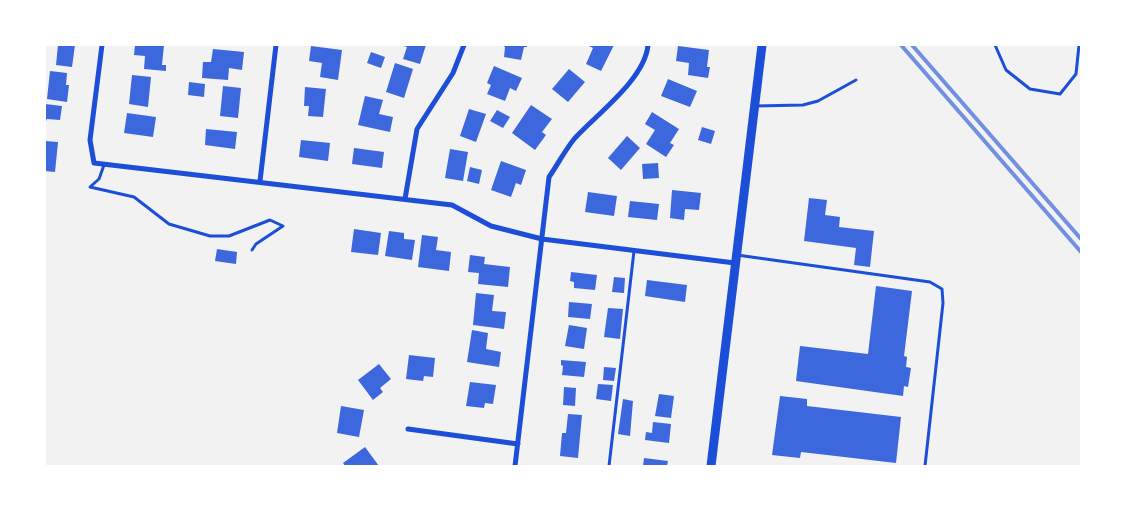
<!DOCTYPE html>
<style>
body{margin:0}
#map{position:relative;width:1126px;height:511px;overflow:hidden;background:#f2f2f2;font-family:Jost,sans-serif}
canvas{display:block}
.frame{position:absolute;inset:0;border:46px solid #fff;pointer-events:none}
</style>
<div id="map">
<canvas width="1126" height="511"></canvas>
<div class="frame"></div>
</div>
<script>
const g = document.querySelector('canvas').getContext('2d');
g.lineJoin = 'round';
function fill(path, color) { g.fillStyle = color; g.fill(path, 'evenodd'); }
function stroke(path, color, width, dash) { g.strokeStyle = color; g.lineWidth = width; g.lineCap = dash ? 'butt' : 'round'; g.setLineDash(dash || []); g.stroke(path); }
const building = new Path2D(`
 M58,45h17l-3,22 -16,-2z
 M135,45h29l-2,20h4v6l-22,-2 1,-13 -11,-1z
 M400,45h26l-6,19 -17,-5 4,-12z
 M502,45h25v2h-3l-3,13 -17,-3 1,-10z
 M587,45h27l-13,26 -15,-7 7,-16z
 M311,46l31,4 -4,30 -18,-3 2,-14 -13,-2z
 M678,46l31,4 -2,17h3l-2,11 -20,-3 1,-12 -13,-2z
 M213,49l31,3 -2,18 -13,-2 -1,12 -26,-2 1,-16h8z
 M371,52l14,5 -4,11 -14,-5z
 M395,63l18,6 -9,29 -18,-6z
 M494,66l28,12 -6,13 -6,-3 -5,13 -18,-7 4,-9 -4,-2z
 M569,69l16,13 -17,20 -16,-13z
 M50,71l17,2 -1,12h3l-2,17 -20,-3z
 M132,75l19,2 -3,30 -19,-3z
 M668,79l29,12 -7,16 -29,-11z
 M189,82l16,2 -1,13 -16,-2z
 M223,86l18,2 -3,30 -18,-2z
 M305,87l21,2 -3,28 -15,-1 1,-10h-5z
 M365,96l18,4 -4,14 14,3 -3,15 -32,-7z
 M45,104l17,2 -2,14 -13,-1 -2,4z
 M531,105l21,14 -10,13 4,3 -11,15 -23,-17z
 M469,109l17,5 -10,28 -16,-6z
 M497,110l13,7 -7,11 -13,-7z
 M652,112l27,17 -9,14 4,2 -8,12 -20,-13 9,-14 -10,-6z
 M127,113l29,4 -3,20 -29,-4z
 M702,127l13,4 -4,13 -13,-4z
 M206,129l31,3 -2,17 -30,-4z
 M627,136l13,12 -19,22 -13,-12z
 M301,140l29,3 -2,18 -29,-4z
 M45,141l13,1 -3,30 -10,-1z
 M354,148l30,4 -2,16 -30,-4z
 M450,149l18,3 -5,29 -18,-3z
 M501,161l25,9 -5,15 -5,-2 -5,14 -20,-7z
 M658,163l1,15 -16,1 -1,-15z
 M470,167l12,3 -3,14 -12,-3z
 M672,190l29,3 -2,17 -14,-1 -1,11 -14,-2z
 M588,192l29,4 -3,20 -29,-4z
 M809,198l18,2 -2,15 15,2 -1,10 35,4 -4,36 -16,-2 2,-17 -52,-7z
 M630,201l29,3 -2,16 -29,-3z
 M354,229l27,4 -3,22 -27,-3z
 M389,231l15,2v6l11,1 -3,20 -27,-4z
 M422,235l16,2 -2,13 15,2 -2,19 -31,-4z
 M217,249l20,3 -1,12 -21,-3z
 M470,255l15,2 -1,7 26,3 -2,20 -30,-3 1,-11 -11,-1z
 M571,272l26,3 -2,15 -21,-2v-6l-4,-1z
 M614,277l11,1 -1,15 -12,-1z
 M647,280l40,5 -2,17 -40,-6z
 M876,286l36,5 -8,65 3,1 -1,10 5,1 -3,19 -4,-1 -1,10 -107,-15 4,-35 68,8z
 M476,293l18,2 -2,16 14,1 -2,17 -31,-4z
 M569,302l23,2 -2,15 -22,-2z
 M608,308l15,1 -3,30 -16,-2z
 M569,325l18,3 -3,21 -19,-3z
 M472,330l16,3 -2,16 15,3 -2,15 -32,-5z
 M409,355l26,3 -2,19 -9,-1 -1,5 -17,-2z
 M561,360l25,2 -2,15 -22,-2 1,-9 -2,-1z
 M379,364l12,15 -11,9 3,4 -10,8 -15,-20z
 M604,367l12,1 -2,13 -11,-1z
 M470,382l26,3 -3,19 -8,-1 -1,5 -18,-2z
 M598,384l15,1 -2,16 -15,-2z
 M564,387l12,1 -1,18 -12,-1z
 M659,394l15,2 -3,22 -16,-2z
 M780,396l27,3v7l94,11 -5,46 -95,-11 -1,6 -28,-3z
 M623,399l10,2 -3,35 -12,-2z
 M341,406l23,4 -5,27 -22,-4z
 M568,414l14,1 -4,43 -18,-2 2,-23h4z
 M653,422l18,2 -2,19 -24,-3 1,-8 6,1z
 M365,447l14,19h-34l-2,-3z
 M644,458l24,3 -1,5h-24z`);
const service = new Path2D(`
 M995,45l11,25 24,19 30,5 16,-20 3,-29
 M755,106l48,-1 15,-4 38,-21
 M104,165l-5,14 -9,8 44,10 35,27 41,12h19l41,-16 13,6 -27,18 -4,6
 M737,255l193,27 12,7 1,14 -18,163
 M609,466l25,-215`);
const minor = new Path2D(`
 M102,45l-12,95 4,23 358,42 39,21 51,13 193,24
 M260,181l16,-136
 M405,199l12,-70 36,-56 11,-28
 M408,429l110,15
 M515,466l34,-289c9,-13 16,-27 26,-39 22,-24 70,-59 73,-93`);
const tertiary = new Path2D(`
 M711,466l51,-421`);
const rail = new Path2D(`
 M901,45l180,207
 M912,45l169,194`);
fill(building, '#3d67dc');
stroke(service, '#1d4ed8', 3);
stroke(minor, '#1d4ed8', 5);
stroke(tertiary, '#1d4ed8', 9);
stroke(rail, '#7290e2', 4);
</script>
